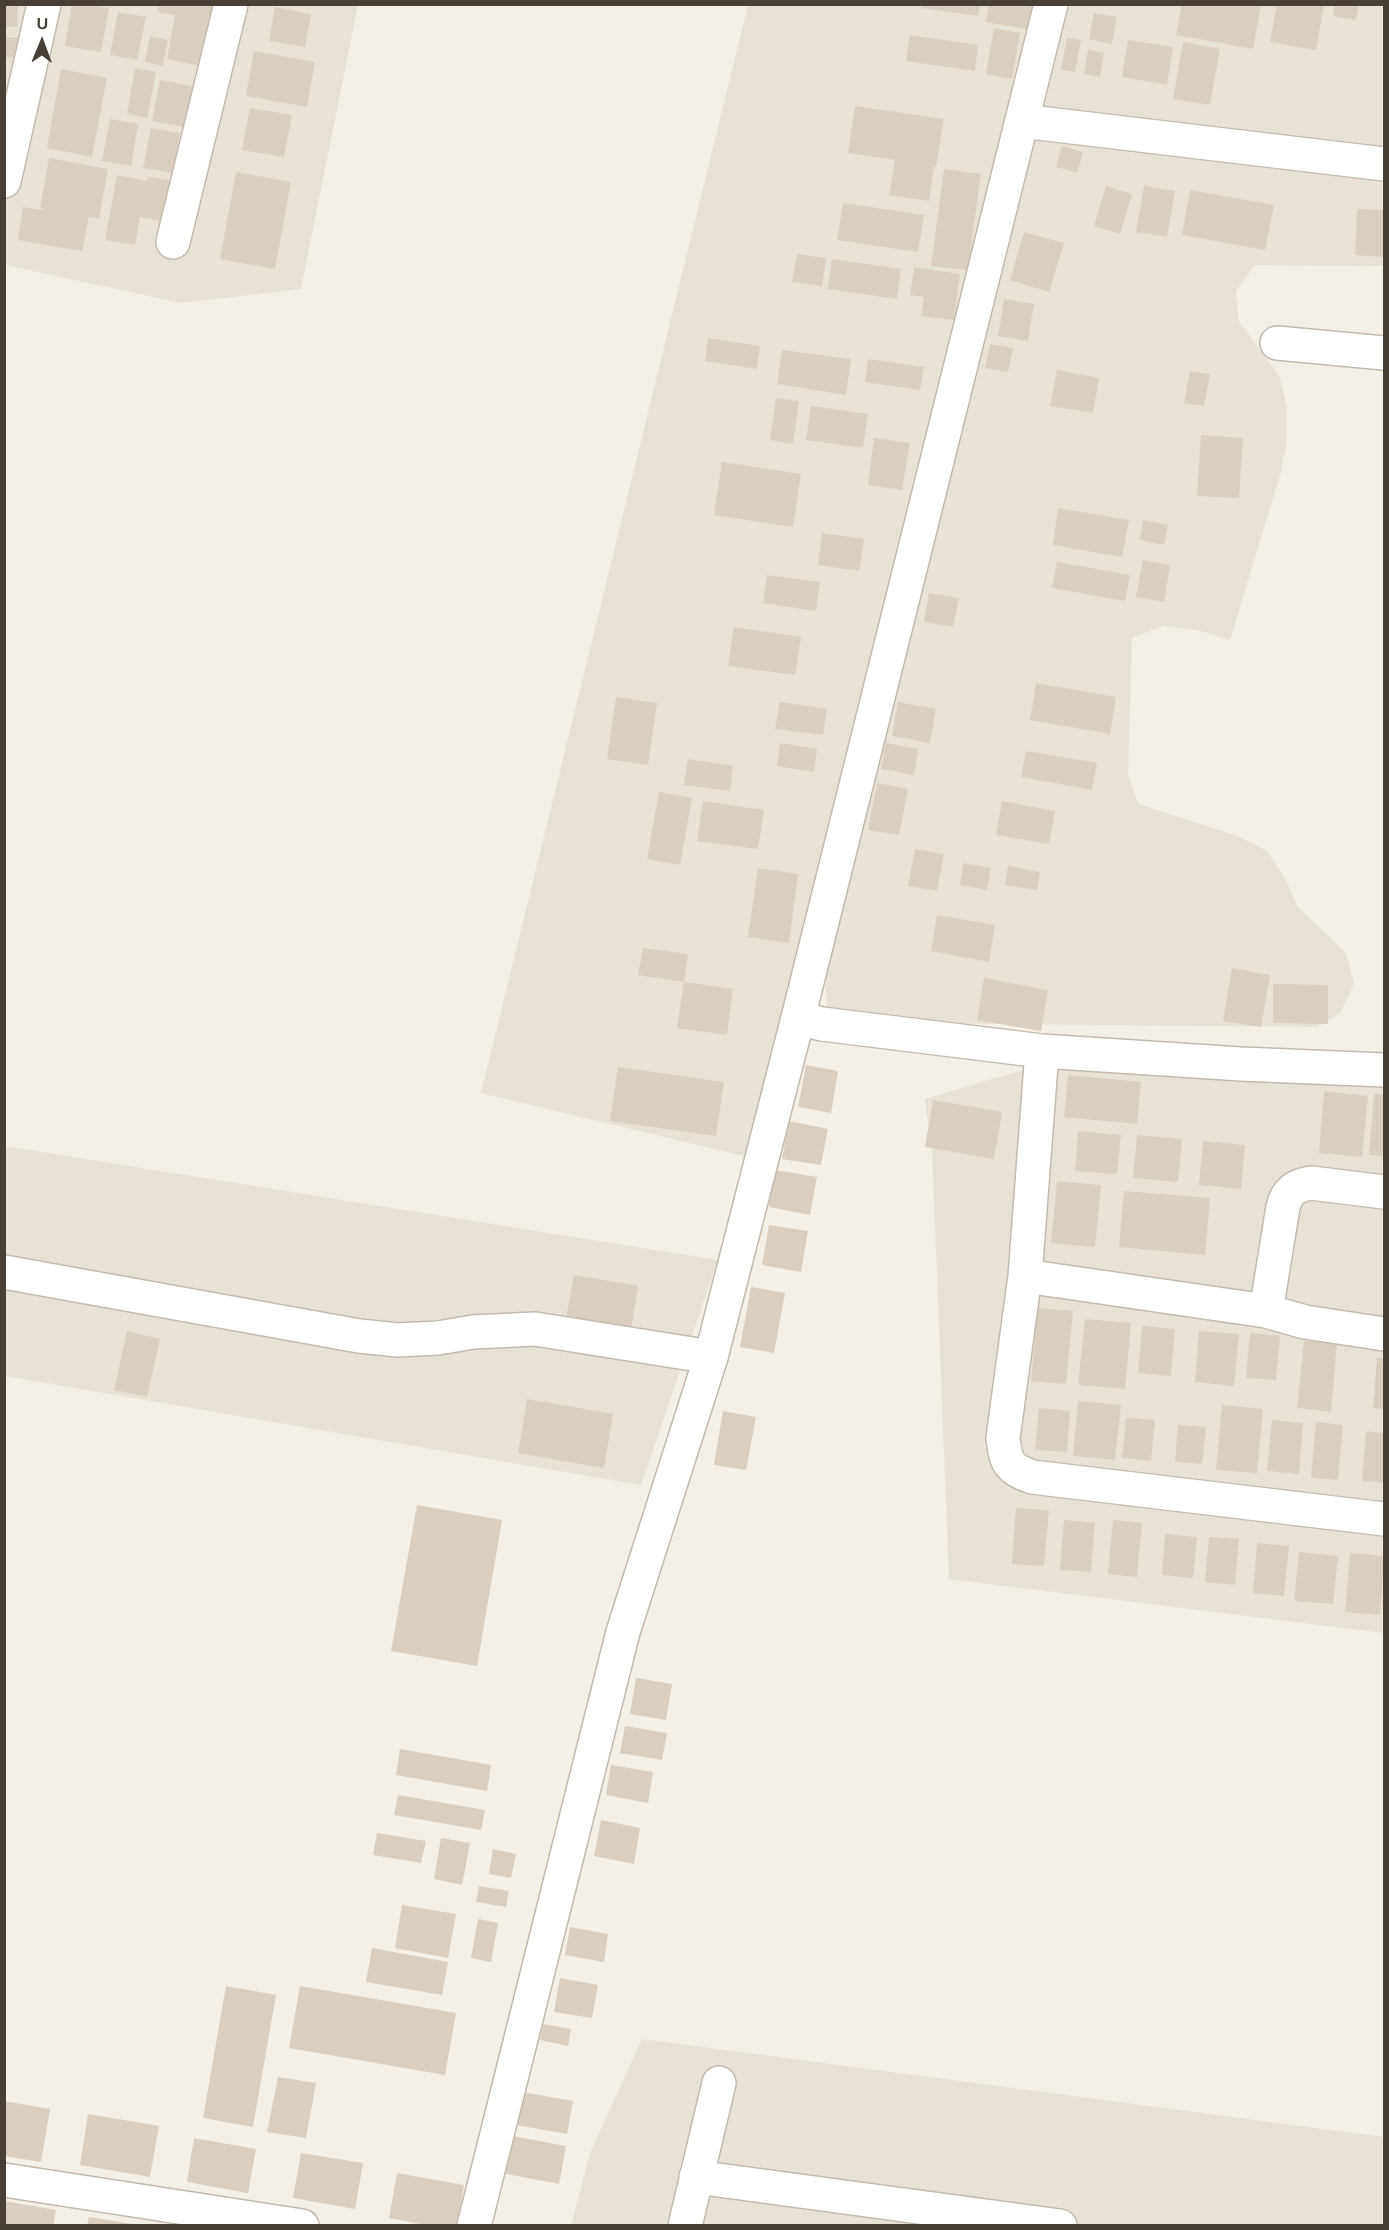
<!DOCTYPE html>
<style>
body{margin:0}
#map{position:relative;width:1389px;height:2230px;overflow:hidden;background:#f4f0e8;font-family:Arial,sans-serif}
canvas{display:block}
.frame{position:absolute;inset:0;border:6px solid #484036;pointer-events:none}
.north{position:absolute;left:12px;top:12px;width:60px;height:60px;-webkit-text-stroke:4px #fff;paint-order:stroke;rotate:1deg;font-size:16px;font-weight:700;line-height:24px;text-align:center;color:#484036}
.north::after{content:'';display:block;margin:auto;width:21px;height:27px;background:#484036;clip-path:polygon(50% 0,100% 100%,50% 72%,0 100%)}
</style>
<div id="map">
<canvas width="1389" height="2230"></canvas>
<div class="frame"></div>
<div class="north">U</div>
</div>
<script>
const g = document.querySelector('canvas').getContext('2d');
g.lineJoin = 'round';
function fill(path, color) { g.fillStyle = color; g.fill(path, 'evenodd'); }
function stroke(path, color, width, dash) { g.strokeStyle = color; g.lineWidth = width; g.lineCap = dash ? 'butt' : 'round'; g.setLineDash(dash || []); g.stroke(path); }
const residential = new Path2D(`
 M5,5h353l-57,284 -120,14 -176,-38z
 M748,5h284l-16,82 -264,1071 -271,-65z
 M1069,5h315v261l-129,-1 -19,26 3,31 41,55 7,31v32l-6,32 -51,168 -33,-10 -34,-4 -31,12 -4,136 10,30 100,32 28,14 19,28 13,29 48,46 8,31 -14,29 -23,14 -415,-4 -75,-12 -2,-39z
 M1026,1069l358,13v551l-435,-54 -17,-428 -7,-52z
 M4,1146l714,114 -77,225 -636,-109z
 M642,2039l742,98v88l-813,1 19,-73z`);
const building = new Path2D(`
 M4,4h14l-1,23h-13z
 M72,4h17l20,4 -8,44 -36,-6z
 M159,4h57l-11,63 -38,-8 8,-44 -17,-3z
 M922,4h58l-2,12 -57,-8z
 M989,4h48l-5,26 -46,-8z
 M1182,4h79l-8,45 -77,-14z
 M1277,4h47l-8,46 -46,-8z
 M1335,4h24l-3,16 -23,-4z
 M275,7l36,7 -6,33 -36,-6z
 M118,12l28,5 -9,43 -27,-5z
 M1094,13l23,4 -5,27 -23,-5z
 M994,28l26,5 -8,46 -26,-5z
 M910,35l68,10 -3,26 -69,-10z
 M150,36l18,4 -5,26 -18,-4z
 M4,37l26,1 -1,20 -25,-1z
 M1067,38l14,2 -6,32 -14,-2z
 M1128,40l45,7 -6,38 -45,-8z
 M1183,42l37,7 -10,56 -37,-6z
 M1088,50l16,3 -4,24 -16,-3z
 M254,51l61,11 -8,45 -61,-11z
 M135,68l21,4 -9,46 -20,-4z
 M61,69l46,9 -15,79 -45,-9z
 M160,80l33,6 -8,41 -33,-6z
 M855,106l89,13 -8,48 -2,-1 -5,35 -40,-6 6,-35 -47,-7z
 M250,108l42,7 -8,42 -42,-7z
 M110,119l28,5 -7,42 -29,-5z
 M151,128l29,5 -7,40 -30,-5z
 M1062,146l21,6 -6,21 -21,-6z
 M49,158l59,11 -9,50 -10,-2 -7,34 -64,-11 5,-33 19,3 1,-2h-3z
 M944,169l37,5 -13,96 -37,-4z
 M236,172l55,10 -16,87 -55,-10z
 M117,175l30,6 1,-4 26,4 -7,41 -27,-5 -5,28 -30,-5z
 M1106,186l26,8 -12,40 -26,-8z
 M1144,186l31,5 -8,46 -31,-5z
 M1190,190l84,15 -9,45 -83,-15z
 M843,203l81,12 -6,37 -81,-12z
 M1357,209l27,1v47l-29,-2z
 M1024,232l40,11 -15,49 -39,-12z
 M797,254l29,4 -4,28 -30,-4z
 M832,259l69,10 -4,30 -69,-10z
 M914,267l46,7 -6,46 -33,-4 3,-19 -14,-2z
 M1004,299l30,5 -6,37 -30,-5z
 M708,338l52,8 -3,23 -52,-8z
 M990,344l23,4 -5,24 -23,-4z
 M782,350l69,9 -5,36 -69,-11z
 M868,359l56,8 -4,23 -55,-8z
 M1057,370l42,8 -6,35 -43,-7z
 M1190,371l20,3 -6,32 -20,-3z
 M776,398l23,3 -6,43 -23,-4z
 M811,406l57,8 -5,34 -57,-8z
 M1201,435l42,3 -4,60 -42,-2z
 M874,438l36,5 -8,47 -34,-5z
 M722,462l79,12 -8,53 -79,-12z
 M1058,508l71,12 -7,37 -69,-12z
 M1143,520l25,5 -4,20 -24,-5z
 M822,533l42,6 -5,32 -41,-6z
 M1143,560l27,5 -6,37 -28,-5z
 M1057,562l73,13 -5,26 -73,-13z
 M767,575l53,7 -4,29 -53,-8z
 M929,593l30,5 -6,29 -29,-5z
 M734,627l67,10 -6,38 -67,-9z
 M1036,683l80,14 -6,37 -80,-14z
 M616,697l41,6 -9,62 -41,-6z
 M780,702l47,7 -4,26 -48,-6z
 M898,702l38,7 -6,34 -38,-7z
 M780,743l37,6 -3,23 -37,-6z
 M886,743l32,6 -4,26 -33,-6z
 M1026,751l71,12 -5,27 -71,-13z
 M688,759l45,7 -3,25 -46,-6z
 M877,783l31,6 -9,46 -31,-5z
 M659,792l33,6 -12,67 -33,-6z
 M703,801l61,9 -6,39 -61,-8z
 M1002,801l53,10 -6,33 -53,-9z
 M915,849l29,5 -7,37 -29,-5z
 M963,863l28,5 -4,22 -27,-5z
 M1008,866l32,6 -3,18 -32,-5z
 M758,868l40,6 -9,69 -41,-6z
 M937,915l58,10 -6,37 -58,-11z
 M643,948l45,6 -4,28 -46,-7z
 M1232,968l38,7 -9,52 -38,-6z
 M984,978l64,12 -7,41 -64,-11z
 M684,982l49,7 -6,46 -50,-7z
 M1273,984l55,1v39l-55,-1z
 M806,1065l32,6 -7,42 -33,-6z
 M618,1067l106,15 -8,54 -106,-15z
 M1068,1075l73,7 -4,42 -73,-7z
 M1324,1091l44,5 -6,61 -43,-4z
 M1374,1094l10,1v61l-15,-1z
 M933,1100l69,12 -8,47 -69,-12z
 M789,1121l39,8 -7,36 -39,-6z
 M1078,1131l43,4 -4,39 -42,-3z
 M1137,1135l45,4 -4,43 -45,-4z
 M1203,1141l42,4 -4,44 -42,-4z
 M775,1170l42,7 -7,38 -41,-8z
 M1057,1181l44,4 -6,62 -44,-4z
 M1124,1191l86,7 -5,57 -86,-8z
 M769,1225l39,6 -7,41 -39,-7z
 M574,1275l64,11 -7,44 -65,-11z
 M751,1287l34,6 -11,60 -34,-6z
 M1038,1308l35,3 -7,73 -35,-3z
 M1085,1319l46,4 -6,66 -47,-4z
 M1142,1326l33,3 -4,47 -33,-3z
 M127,1331l33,8 -13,58 -33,-7z
 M1199,1331l40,3 -5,52 -39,-4z
 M1250,1333l30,3 -4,44 -30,-2z
 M1304,1341l33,3 -6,68 -34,-4z
 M1377,1358l7,1v50l-11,-1z
 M527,1399l86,15 -9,54 -86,-15z
 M1078,1401l43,4 -6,55 -42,-4z
 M1222,1405l41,4 -6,64 -41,-3z
 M1039,1408l31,3 -3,41 -32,-2z
 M723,1411l33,6 -10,53 -32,-5z
 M1126,1418l29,2 -4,41 -29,-3z
 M1272,1420l31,3 -4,51 -32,-3z
 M1316,1422l27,3 -5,55 -27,-2z
 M1178,1425l28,2 -4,37 -27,-2z
 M1366,1431l18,2v50l-22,-2z
 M417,1505l85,15 -25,146 -86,-15z
 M1016,1508l33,2 -5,56 -32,-2z
 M1064,1520l31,3 -4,49 -31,-2z
 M1113,1520l29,3 -5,54 -29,-3z
 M1165,1534l32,3 -4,41 -31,-3z
 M1209,1537l30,2 -4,46 -30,-3z
 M1257,1543l32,3 -5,50 -31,-3z
 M1299,1552l39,4 -5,48 -39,-3z
 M1350,1553l34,3 -4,59 -35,-3z
 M636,1678l36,6 -6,36 -36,-6z
 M625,1726l42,7 -5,27 -42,-7z
 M400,1749l91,16 -4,26 -91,-16z
 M611,1765l42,7 -5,31 -42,-8z
 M398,1795l87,15 -4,20 -87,-15z
 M601,1820l39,8 -6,36 -40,-8z
 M377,1833l49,8 -5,22 -48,-8z
 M441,1838l29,5 -8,42 -28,-6z
 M493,1849l23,5 -5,24 -22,-4z
 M479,1886l30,5 -3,16 -30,-5z
 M402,1905l54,9 -8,44 -53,-10z
 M478,1919l20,4 -7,39 -20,-4z
 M570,1927l38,7 -4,28 -39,-7z
 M372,1948l76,14 -6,33 -76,-13z
 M560,1978l38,7 -6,33 -38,-6z
 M226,1986l50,9 -23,132 -50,-9z
 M300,1986l156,27 -11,62 -156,-27z
 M543,2024l28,5 -3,17 -28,-6z
 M278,2077l38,6 -10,55 -39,-6z
 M522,2092l51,9 -6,33 -51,-9z
 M4,2101l46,8 -9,53 -37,-6z
 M88,2114l71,12 -9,51 -70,-12z
 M513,2136l53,10 -7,38 -53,-10z
 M194,2138l62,11 -8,44 -61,-11z
 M301,2153l62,10 -8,46 -62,-11z
 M397,2173l67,12 -7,41h-26l-42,-8z
 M4,2201l52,9 -3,16h-49z
 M89,2217l43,7v2h-45z`);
const minor = new Path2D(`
 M1022,121l362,43
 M4,181l40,-177
 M173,242l58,-238
 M1277,343l107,10
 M798,1018l24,6 220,27 199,13 143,6
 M1042,1051l-17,225 -22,162c3,25 5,30 29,39l352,42
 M4,1272l355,64 39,4 40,-2 35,-6 62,-3 176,28
 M1025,1276l241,35 39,11 79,12
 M1266,1311l17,-104c4,-16 12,-21 28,-24l73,9
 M696,2177l364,49
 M4,2180l298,46
 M685,2226l34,-143`);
const tertiary = new Path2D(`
 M474,2226l149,-594 88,-275 87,-339 253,-1014`);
fill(residential, '#e8e2d6');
fill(building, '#d9cec0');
stroke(minor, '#c3baad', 36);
stroke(tertiary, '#c3baad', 36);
stroke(minor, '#fff', 33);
stroke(tertiary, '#fff', 33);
</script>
